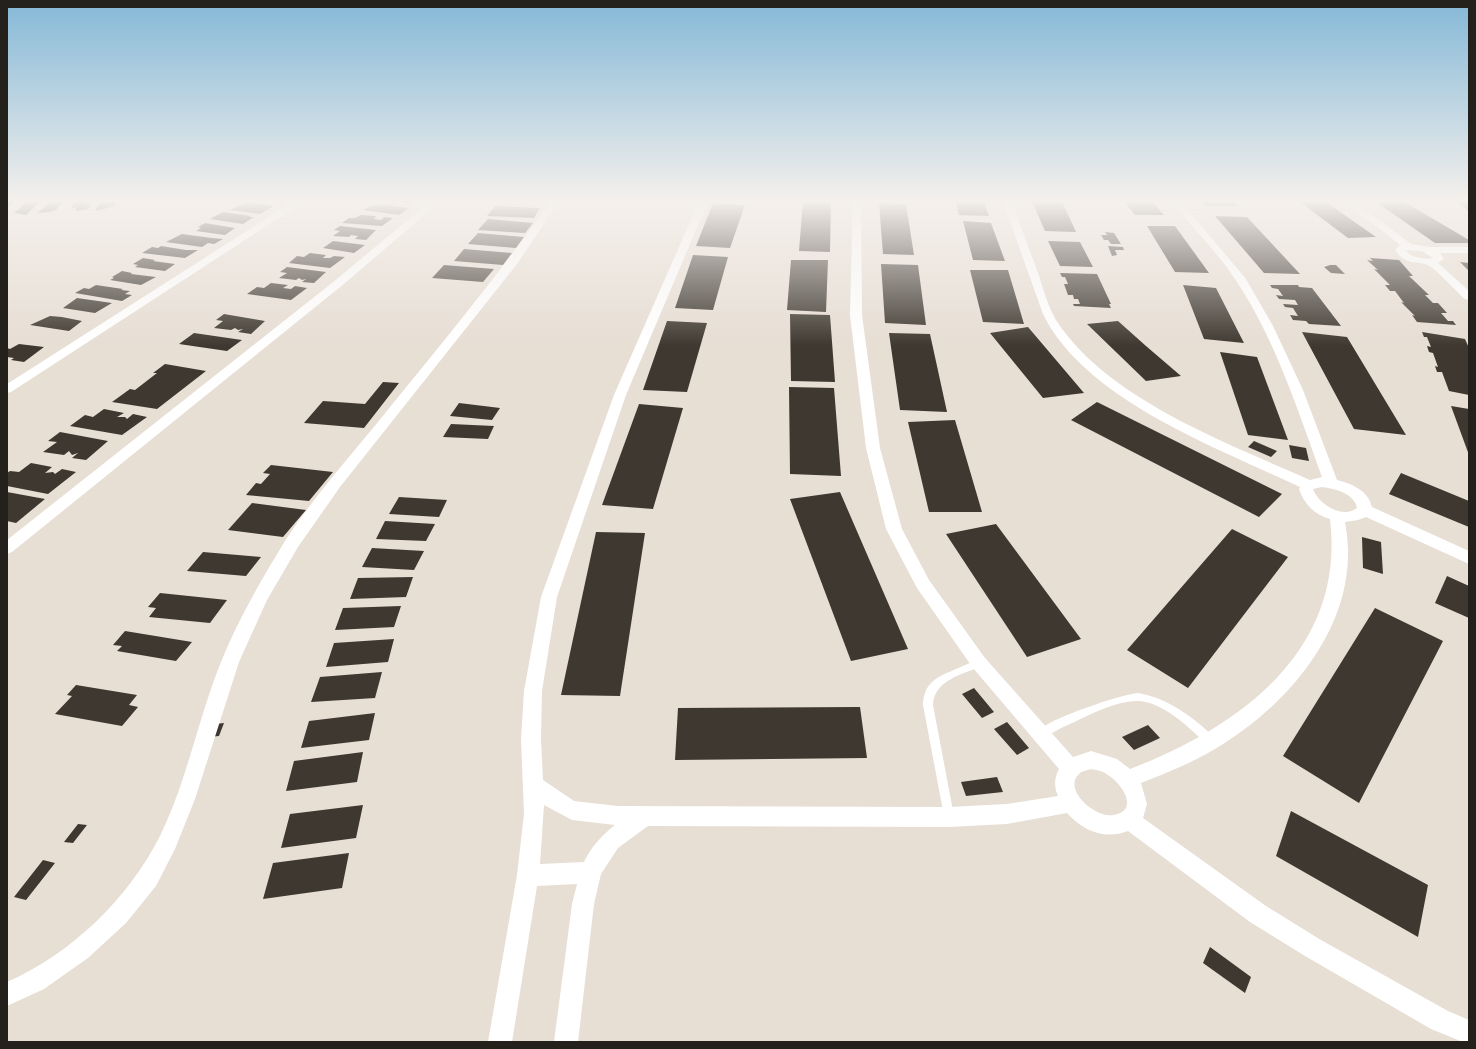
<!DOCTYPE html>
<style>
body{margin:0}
#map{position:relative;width:1476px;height:1049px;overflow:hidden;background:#e7ded4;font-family:"Source Serif 4",serif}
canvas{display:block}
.frame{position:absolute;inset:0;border:8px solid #24211d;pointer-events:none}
</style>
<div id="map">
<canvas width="1476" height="1049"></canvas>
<div class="frame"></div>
</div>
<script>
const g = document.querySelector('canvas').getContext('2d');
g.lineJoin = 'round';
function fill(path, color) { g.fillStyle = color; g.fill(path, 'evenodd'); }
const building = new Path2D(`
 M77,199l13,1 -4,5h5l-3,4 -13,2 2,-4 -6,1z
 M101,199h16l-2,7 -20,5z
 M128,199h17v1l-16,4z
 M258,199h28l-6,4z
 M383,199h33l-4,4h-6z
 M955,199h28l6,17 -30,-1z
 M1031,199h30l15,33 -31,-1z
 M1122,199h28l14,16h-29z
 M1199,199h31l7,7h-31z
 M1296,199h26l54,38 -28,1z
 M42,200l-16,15 -12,-2 13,-11z
 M54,200l10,1 -8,9 -6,2 -13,1z
 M803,200l28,1 -1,51 -31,-1z
 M1454,200l15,1v10z
 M7,201h5l4,1 -9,6z
 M1403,201l66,39v3h-34l-59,-41z
 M246,202l28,4 -14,8 -30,-4z
 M713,203l32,2 -15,43 -34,-2z
 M879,203l27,1 8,51 -31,-1z
 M376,204l33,4 -10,7 -36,-5z
 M495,206l45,2 -6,10 -47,-2z
 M223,212l28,4 -2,1h5l-11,7 -33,-5z
 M361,215l15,1 -2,3 7,1 3,-3 9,1 -11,8 -40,-3 7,-5h6z
 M1215,216l32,1 53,57 -36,-1z
 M488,219l45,4 -8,10 -47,-3z
 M963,221l28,2 14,38 -32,-1z
 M205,223l30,5 -10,7 -29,-4 5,-3 -3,-1z
 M340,226l36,4 -10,10 -11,-1 3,-3 -7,-1 -2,2 -16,-1 7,-5 -6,-1z
 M1147,226h28l34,47 -34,-1z
 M1105,232l9,1 7,11h-10l-3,-4h-4l-3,-5h6z
 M478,233l46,4 -8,11 -48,-4z
 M182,234l30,4 11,1 -9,5 -6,-1 -6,4 -36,-5z
 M333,241l32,4 -11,8 -31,-5z
 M1048,241l32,1 13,25 -33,-1z
 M161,246l25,4h12l-13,8 -43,-5 10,-6 6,1z
 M1108,246l15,1 1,3h-9l2,5 -5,1z
 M464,249l48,4 -9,12 -49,-4z
 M310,253l16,2 -3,3h7l4,-2 11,1 -15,11 -41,-5 8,-7 7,1z
 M693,255l35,2 -15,53 -38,-2z
 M143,258l12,2 -2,1 22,3 -10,7 -30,-4 3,-2 -5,-1z
 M1370,258l29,2 14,16h-4l20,19h-4l8,8h5l9,10h-6l7,8h5l3,4 -39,-3 -5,-7 3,1 -14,-14 3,1 -9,-12h-5l-5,-6h5l-16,-16 4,1 -11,-10 6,1z
 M791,260h37l-2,52 -39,-2z
 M1460,262l9,1v8z
 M881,264l37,1 8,60 -41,-2z
 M444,265l50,4 -11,13 -51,-4z
 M1330,265h6l9,9 -14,-1 -7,-6z
 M287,267l39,5 -12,11 -12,-1 4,-3 -4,1 -3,-2 -3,2 -17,-2 8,-5 -7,-1z
 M970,270h38l16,54 -41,-2z
 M122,271l10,2 -1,1 25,3 -15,8 -31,-5 4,-2 -2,-1z
 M1060,273l37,1 14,30h-2l2,4 -37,-2 -1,-2h7l-2,-5h-4l-1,-4h-5l-4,-11h4l-3,-7h-3z
 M271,283l17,2 -5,3 8,1 4,-3 12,2 -16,12 -44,-6 10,-7 7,1z
 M96,285l27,4 -2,1 9,1 -5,3 7,1 -10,6 -47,-8 9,-5 5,1z
 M1183,285l33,3 28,55 -40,-4z
 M1270,285h28l1,2 13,1 29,38 -32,-2 -3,-3 -13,-1 -3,-5 8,1 -5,-8 -8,-1 -2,-3 15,1 -3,-5 -16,-1 -3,-4 7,1 -5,-7 -6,-1z
 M77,298l35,5 -17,10 -32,-5z
 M224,314l41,7 -14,13 -13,-2 5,-3 -5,1 -3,-2 -4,2 -17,-2 9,-7 -7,-1z
 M790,314l40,1 5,67 -44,-1z
 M50,316l12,1 20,4 -13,10 -39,-6z
 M667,321l40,2 -20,69 -44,-2z
 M1118,321l28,25 35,30 -35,5 -59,-57z
 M1028,327l56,66 -41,5 -53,-65z
 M1302,332l45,5 59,98 -52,-6z
 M1422,332l43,7 4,9v47l-20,-4 -7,-19h-5l-2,-6 3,1 -5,-14 -4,-1 -2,-6 4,1 -4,-10h-3z
 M194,333l48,7 -15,11 -48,-7z
 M889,333l41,1 17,78 -47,-2z
 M19,344l25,3 -20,15 -13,-2 3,-2 -7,-1v-9l3,1z
 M1220,352l37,5 31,83 -40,-5z
 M165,364l41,7 -49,38 -45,-7 18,-13 5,1 22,-17h-4z
 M383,382l16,1 -35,45 -60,-5 19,-22 42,3z
 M789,387l45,1 7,88 -51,-2z
 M1097,402l185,92 -23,23 -188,-97z
 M459,403l41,5 -8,12 -42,-4z
 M639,404l44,4 -30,101 -51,-4z
 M1451,406l18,3v46z
 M104,409l20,4 -7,4h8l2,2 6,-5 14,3 -25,18 -52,-9 15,-11 8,2z
 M955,420l27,92h-53l-21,-90z
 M451,424l43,2 -6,13 -45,-2z
 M60,432l48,9 -22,19 -14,-2 6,-5 -6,2 -3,-4 -5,4 -21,-3 14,-10 -9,-1z
 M1254,441l23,10 -6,6 -23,-10z
 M1289,445l17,3 3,13 -17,-3z
 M31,463l21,4 -7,6 8,-1 2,2 7,-5 14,3 -28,22 -41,-8v-13l3,-2 9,1z
 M271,465l62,7 -24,29 -63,-6 10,-12 5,1 9,-10 -7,-1z
 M1401,473l68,28v26l-80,-33z
 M7,492l38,7 -29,24 -9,-2z
 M840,492l68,157 -57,12 -61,-162z
 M399,497l48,3 -8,17 -50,-3z
 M252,503l54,7 -23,27 -55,-7z
 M385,521l50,3 -9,17 -50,-2z
 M996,524l85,115 -54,18 -81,-123z
 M1232,529l56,28 -100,131 -61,-38z
 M596,532l49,1 -25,163 -59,-1z
 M1362,537l19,5 2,32 -20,-6z
 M372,548l52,3 -10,19 -52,-3z
 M203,552l58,5 -15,19 -59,-5z
 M1447,576l22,10v32l-34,-15z
 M413,577l-7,20 -56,2 8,-21z
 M160,593l67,7 -17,23 -61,-6 7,-9 -8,-1z
 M401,606l-7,21 -59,3 8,-22z
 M1375,608l68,33 -84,162 -76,-47z
 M125,631l67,11 -16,19 -59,-10 5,-5 -9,-1z
 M394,639l-6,23 -62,5 8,-24z
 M382,672l-7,26 -64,4 9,-25z
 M76,685l61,10 -8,10 9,2 -16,19 -67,-12 17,-18 -5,-1z
 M974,688l20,24 -12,6 -20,-24z
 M860,707l7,51 -192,2 3,-52z
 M375,713l-6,27 -68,8 8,-27z
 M1007,722l22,26 -12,7 -23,-26z
 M224,723l-5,13 -10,1 6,-13z
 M1148,725l12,13 -26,12 -12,-13z
 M363,752l-6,30 -71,9 8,-30z
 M997,777l6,15 -37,4 -5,-14z
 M363,805l-7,33 -75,10 9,-34z
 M1291,811l137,74 -10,52 -142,-81z
 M78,824l9,1 -14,18 -9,-1z
 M349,853l-7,35 -79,11 10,-36z
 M43,860l12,3 -29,37 -12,-3z
 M1210,947l41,30 -6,16 -42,-30z`);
const service = new Path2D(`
 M979,659l3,1 2,3 -2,3c-19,8 -48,14 -49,39l21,111 -1,4 -4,1 -4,-1 -1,-4 -21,-111c1,-23 14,-28 33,-36 8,-3 15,-7 23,-10z
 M1138,693c25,4 46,18 65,34 4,4 10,8 12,14l-1,3 -4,2 -4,-2c-16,-16 -44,-43 -69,-43 -22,0 -50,15 -69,24 -10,4 -18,10 -28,13l-4,-1 -1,-3c6,-13 87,-40 103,-41z`);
const minor = new Path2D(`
 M297,199h11l-297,193 -4,1v-9z
 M433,199h10l-98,84 -333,269 -5,2v-14l330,-261z
 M552,199h9l-44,65 -177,223 -42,60 -31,53 -28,62 -44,137 -20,50 -19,37 -30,37 -38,35 -44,31 -37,17v-24c64,-28 121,-83 153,-146 27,-55 38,-117 61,-174 17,-42 40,-82 64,-121 27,-42 61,-80 93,-119 59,-73 120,-146 174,-223z
 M700,199h9l-83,196 -69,202 -15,94 -1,48 2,41 31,21 44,5 331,1 58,-3 51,-8c-4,-9 -4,-18 1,-27l-86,-101 -56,-80 -31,-59 -20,-81 -16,-133 3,-116h8l1,116 18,133 22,81 27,51 56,78 88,99 18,-6 26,8 13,10c110,-42 216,-119 200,-250 -15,-4 -26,-15 -31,-30l1,-2c-82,-39 -215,-87 -257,-173l-41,-115h9c9,25 18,50 27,74 6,18 11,38 22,53 54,76 168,117 250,154l12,-3c-23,-64 -47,-138 -85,-195 -19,-30 -46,-55 -67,-83h9l67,80 27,47 30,64 34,90c15,4 31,10 35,27l97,44v13l-103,-47 -8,3 -13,2c3,16 4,33 2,49 -8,75 -69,141 -132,178 -23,14 -49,24 -74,34l6,21 -4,14 123,88 55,34 127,71 21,9v22h-6l-32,-13 -126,-73 -55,-34 -122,-91c-23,9 -45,0 -61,-18l-60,11 -58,3 -301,-1 -30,22 -17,26 -7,30 -16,138h-24l18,-138 5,-20 -40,2 -25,156h-24l29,-167 7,-61 -3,-75 3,-48 17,-94 73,-202zM1322,487c14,2 32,6 35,21 -14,11 -38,-3 -44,-19zM1091,769c6,1 12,2 17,6 14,9 32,35 6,40 -18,4 -53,-26 -34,-42 2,-2 8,-3 11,-4zM544,805l28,15 43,5c-13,10 -24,22 -31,37l-44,2z
 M1336,199h11l34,22 30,23 18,3h40v6h-29l4,6 -6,4 31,28v9l-4,-1c-7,-6 -30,-31 -37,-34 -14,-5 -21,1 -33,-15l5,-5 -25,-20zM1406,250l16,1 11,7c-8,2 -24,-1 -27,-8z`);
fill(building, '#3e3830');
fill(service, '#fff');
fill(minor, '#fff');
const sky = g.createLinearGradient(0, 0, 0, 346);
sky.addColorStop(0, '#84b8d7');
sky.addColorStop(0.58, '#f4f0ec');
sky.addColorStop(1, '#f4f0ec00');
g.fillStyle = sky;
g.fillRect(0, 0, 1476, 346);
</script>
